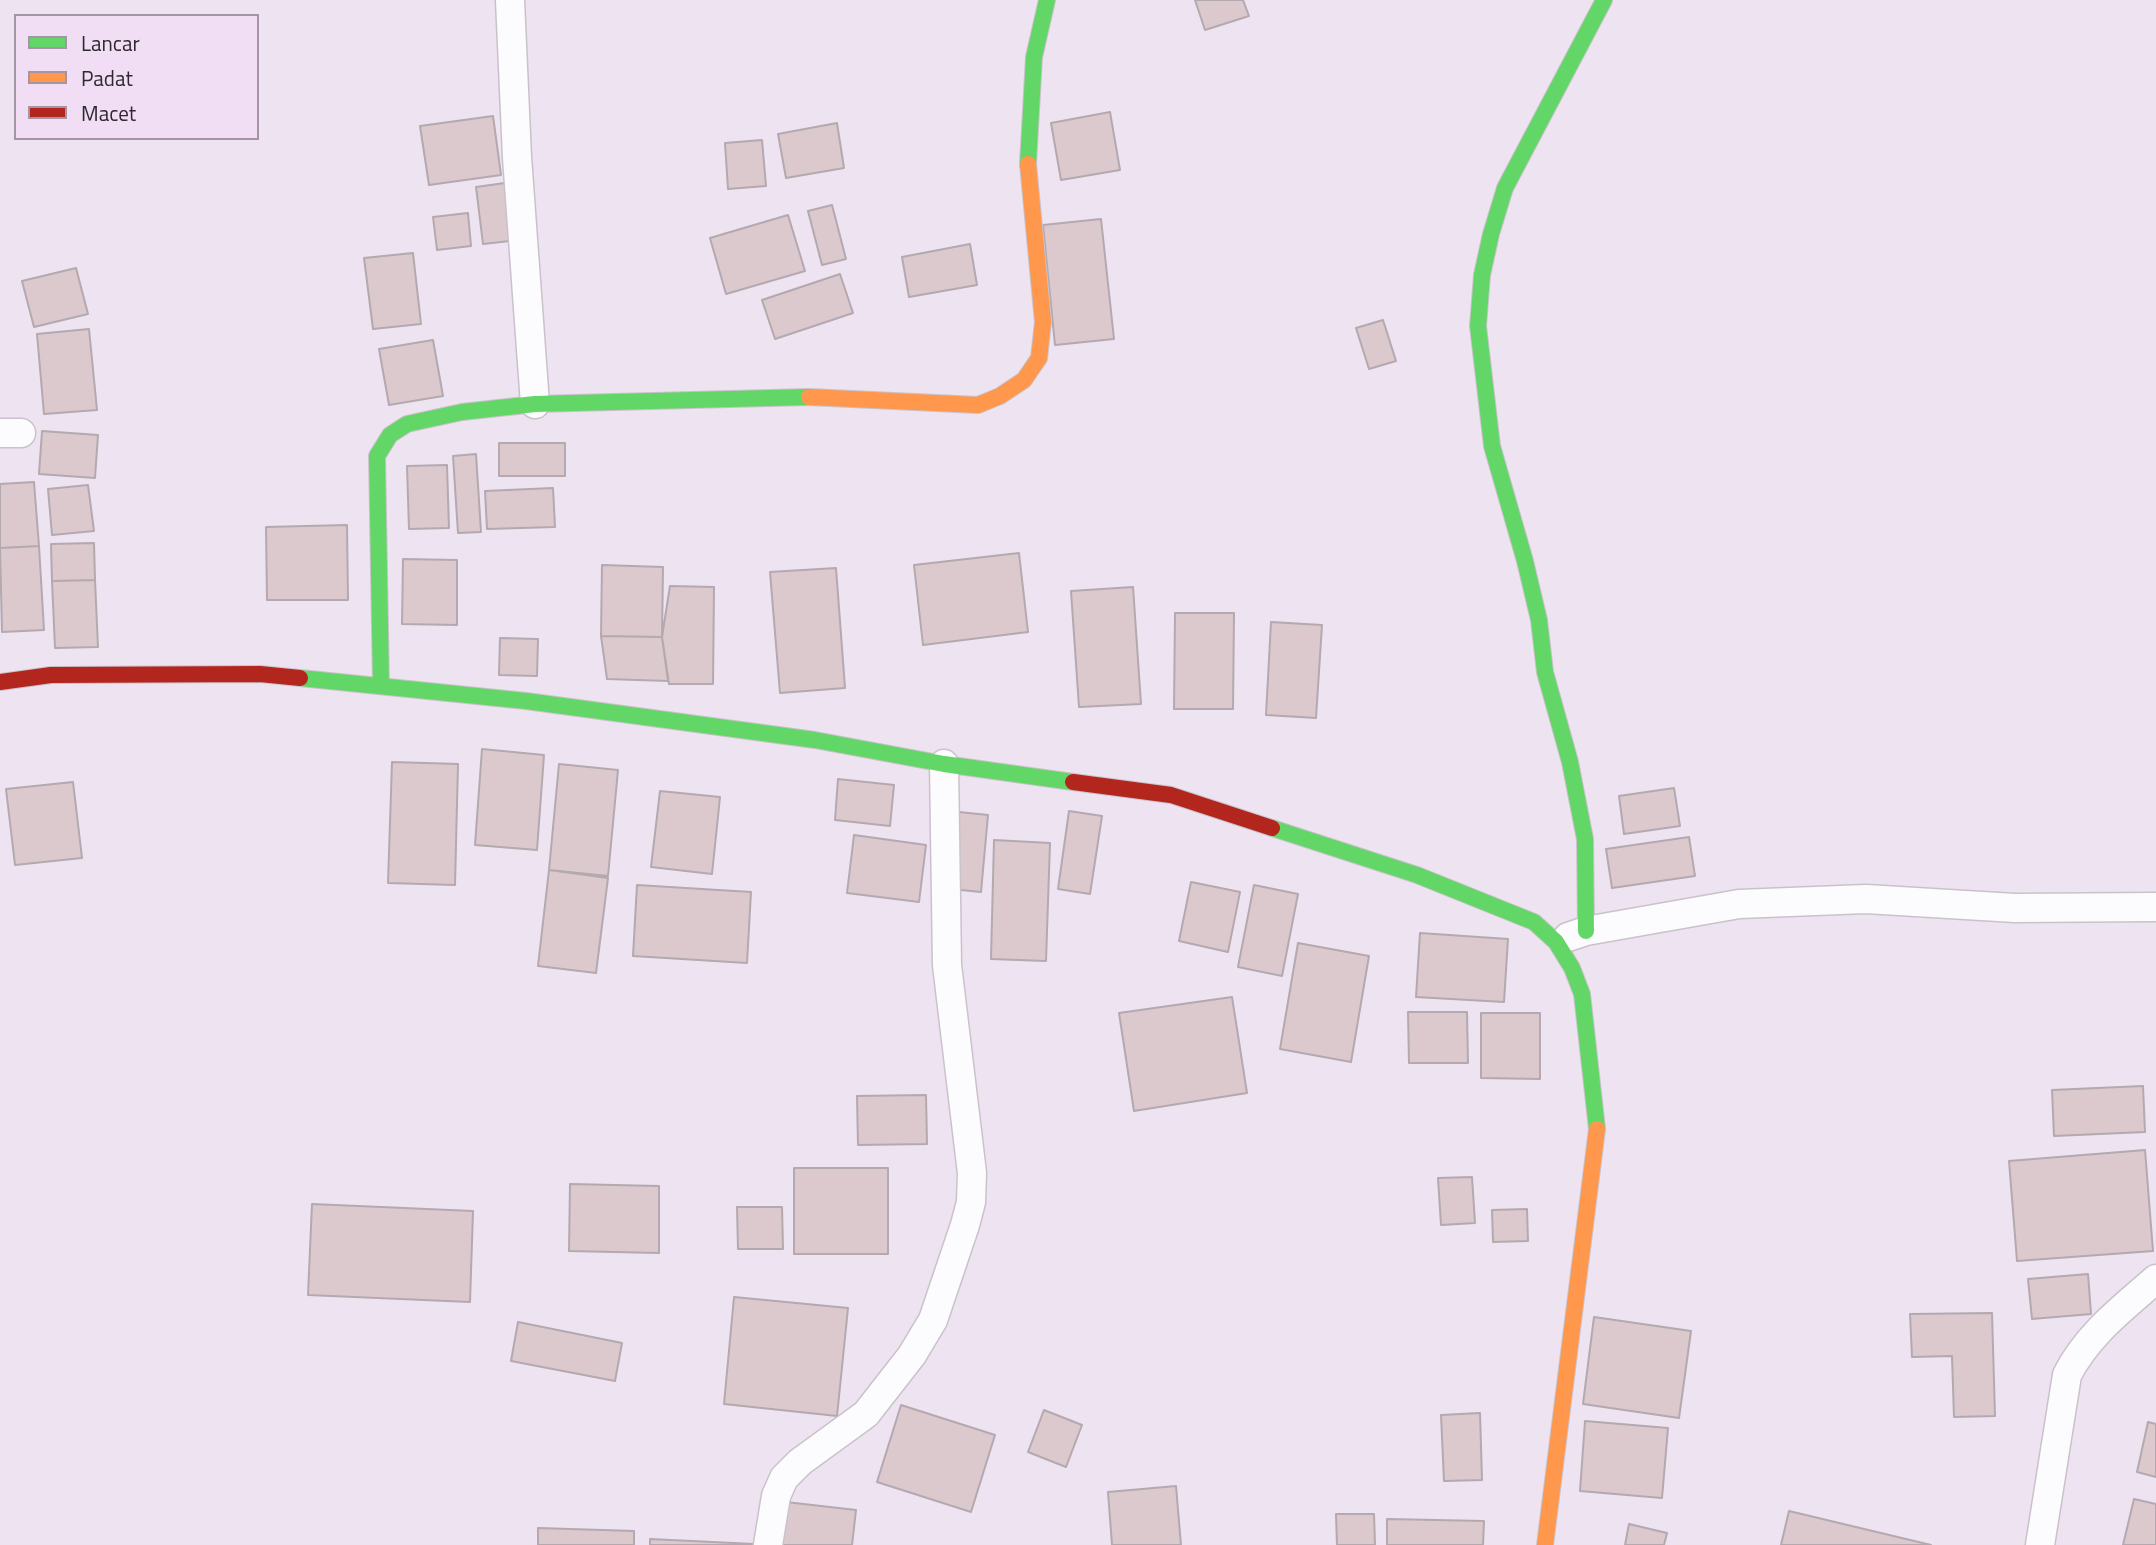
<!DOCTYPE html>
<style>
body{margin:0}
#map{position:relative;width:2156px;height:1545px;overflow:hidden;background:#eee3f0;font-family:"Titillium Web",sans-serif}
canvas{display:block}
.legend{position:absolute;left:14px;top:14px;width:245px;height:126px;box-sizing:border-box;background:#f1def5;border:2px solid #a395a6;margin:0;padding:9px 12px;list-style:none;font-size:21px;color:#2f2830}
.legend li{display:flex;align-items:center;gap:14px;height:35px}
.legend b{width:35px;border:2px solid #a395a6}
</style>
<div id="map">
<canvas width="2156" height="1545"></canvas>
<ul class="legend">
<li><b style="height:9px;background:#63d668"></b>Lancar</li>
<li><b style="height:9px;background:#ff974d"></b>Padat</li>
<li><b style="height:9px;background:#b3261e"></b>Macet</li>
</ul>
</div>
<script>
const g = document.querySelector('canvas').getContext('2d');
g.lineJoin = 'round';
function fill(path, color) { g.fillStyle = color; g.fill(path, 'evenodd'); }
function stroke(path, color, width, dash) { g.strokeStyle = color; g.lineWidth = width; g.lineCap = dash ? 'butt' : 'round'; g.setLineDash(dash || []); g.stroke(path); }
const building = new Path2D(`
 M1195,0h48l6,16 -44,14z
 M1110,112l10,58 -59,10 -10,-57z
 M493,116l8,59 -72,10 -9,-59z
 M837,123l7,45 -58,10 -8,-44z
 M762,140l4,46 -38,3 -3,-46z
 M512,182l7,58 -36,4 -7,-57z
 M832,205l14,54 -24,6 -14,-54z
 M468,213l3,33 -34,4 -4,-33z
 M788,215l17,56 -79,23 -16,-56z
 M1101,219l13,120 -59,6 -12,-120z
 M970,244l7,41 -68,12 -7,-40z
 M413,253l8,71 -48,5 -9,-71z
 M76,268l12,46 -54,13 -12,-46z
 M840,274l13,39 -78,26 -13,-39z
 M1383,320l13,41 -27,8 -13,-41z
 M89,329l8,81 -53,4 -7,-80z
 M433,340l10,56 -54,9 -10,-56z
 M42,431l56,4 -3,43 -56,-4z
 M499,443h66v33h-66z
 M476,454l5,78 -23,1 -5,-77z
 M447,465l2,63 -40,1 -2,-63z
 M34,482l5,64 -39,2v-64z
 M88,485l6,46 -42,4 -4,-46z
 M553,488l2,39 -68,2 -2,-38z
 M347,525l1,75h-81l-1,-73z
 M94,543l1,37 -43,1 -1,-37z
 M39,546l5,84 -42,2 -2,-84z
 M1019,553l9,79 -105,13 -9,-80z
 M403,559l54,1v65l-55,-1z
 M602,565l61,2 -1,70 -61,-1z
 M836,568l9,120 -65,5 -10,-121z
 M95,580l3,67 -43,1 -3,-67z
 M670,586l44,1 -1,97h-44l-7,-47z
 M1133,587l8,117 -62,3 -8,-116z
 M1175,613h59l-1,96h-59z
 M1271,622l51,3 -6,93 -50,-3z
 M601,636l61,1 6,44 -61,-2z
 M500,638l38,1 -1,37 -38,-1z
 M482,749l62,6 -7,95 -62,-5z
 M392,762l66,2 -3,121 -67,-2z
 M559,764l59,6 -10,106 -59,-6z
 M838,779l56,6 -4,41 -55,-6z
 M73,782l9,76 -67,7 -9,-76z
 M1674,788l6,38 -56,8 -5,-38z
 M660,791l60,6 -8,77 -61,-7z
 M1069,811l33,5 -12,78 -32,-5z
 M959,812l29,3 -7,77 -30,-3z
 M854,835l72,10 -7,57 -72,-9z
 M1689,837l6,39 -83,12 -6,-39z
 M994,840l56,3 -4,118 -55,-2z
 M549,870l59,8 -12,95 -58,-7z
 M1191,882l49,10 -12,60 -49,-11z
 M637,885l114,7 -4,71 -114,-7z
 M1254,885l44,9 -16,82 -44,-9z
 M1420,933l88,6 -4,63 -88,-5z
 M1298,943l71,13 -18,106 -71,-13z
 M1232,997l15,96 -113,18 -15,-98z
 M1408,1012h59l1,51h-59z
 M1481,1013h59v66l-59,-1z
 M2143,1086l2,46 -91,4 -2,-46z
 M926,1095l1,49 -69,1 -1,-49z
 M2145,1150l8,101 -136,10 -8,-100z
 M794,1168h94v86h-94z
 M1472,1177l3,46 -34,2 -3,-47z
 M570,1184l89,2v67l-90,-2z
 M312,1204l161,7 -3,91 -162,-7z
 M737,1207h45l1,42h-45z
 M1527,1209l1,32 -35,1 -1,-32z
 M2088,1274l3,40 -59,5 -4,-40z
 M734,1297l114,11 -11,108 -113,-12z
 M1992,1313l3,103 -41,1 -2,-61 -40,1 -2,-43z
 M1594,1317l97,14 -12,87 -96,-14z
 M518,1322l104,21 -7,38 -104,-20z
 M901,1405l94,30 -24,77 -94,-30z
 M1044,1410l38,15 -16,42 -38,-15z
 M1480,1413l2,67 -38,1 -3,-66z
 M1585,1421l83,7 -6,70 -82,-7z
 M2148,1422l8,2v53l-19,-5z
 M1176,1486l5,59h-69l-4,-53z
 M2134,1499l22,5v41h-33z
 M786,1502l70,8 -4,35h-71z
 M1789,1511l142,34h-150z
 M1336,1514h38l1,31h-38z
 M1387,1519l97,2 -1,24h-96z
 M1629,1524l38,9 -3,12h-39z
 M538,1528l96,3v14h-96z
 M650,1539l104,5v1h-104z`);
const street = new Path2D(`
 M510,0l7,157 18,247
 M0,433h21
 M1568,937l18,-6 153,-27 127,-5 149,9 141,-1
 M768,1545l8,-49 8,-18 16,-16 66,-48 46,-59 21,-35 32,-95 6,-23 1,-29 -25,-208 -3,-201
 M2040,1545l27,-170c20,-40 56,-67 89,-96`);
const fast = new Path2D(`
 M1028,164l6,-107 13,-57
 M300,678l226,23 289,39 129,24 129,18
 M381,686l-4,-230 13,-21 17,-11 55,-12 73,-8 274,-7
 M1272,828l145,47 117,47 22,20 16,26 10,26 15,135
 M1586,931l-1,-92 -15,-77 -25,-90 -6,-52 -14,-59 -33,-115 -14,-120 4,-51 9,-41 14,-46 99,-188`);
const slow = new Path2D(`
 M809,397l169,8 22,-9 24,-16 15,-22 4,-36 -15,-158
 M1545,1545l52,-416`);
const jam = new Path2D(`
 M0,682l51,-7 209,-1 40,4
 M1073,782l98,13 101,33`);
fill(building, '#dcc9ce');
stroke(building, '#b3a9af', 2);
stroke(street, '#cac2cb', 31);
stroke(fast, '#cac2cb', 18);
stroke(slow, '#cac2cb', 18);
stroke(jam, '#cac2cb', 18);
stroke(street, '#fcfbfd', 28);
stroke(fast, '#63d668', 16);
stroke(slow, '#ff974d', 16);
stroke(jam, '#b3261e', 16);
</script>
